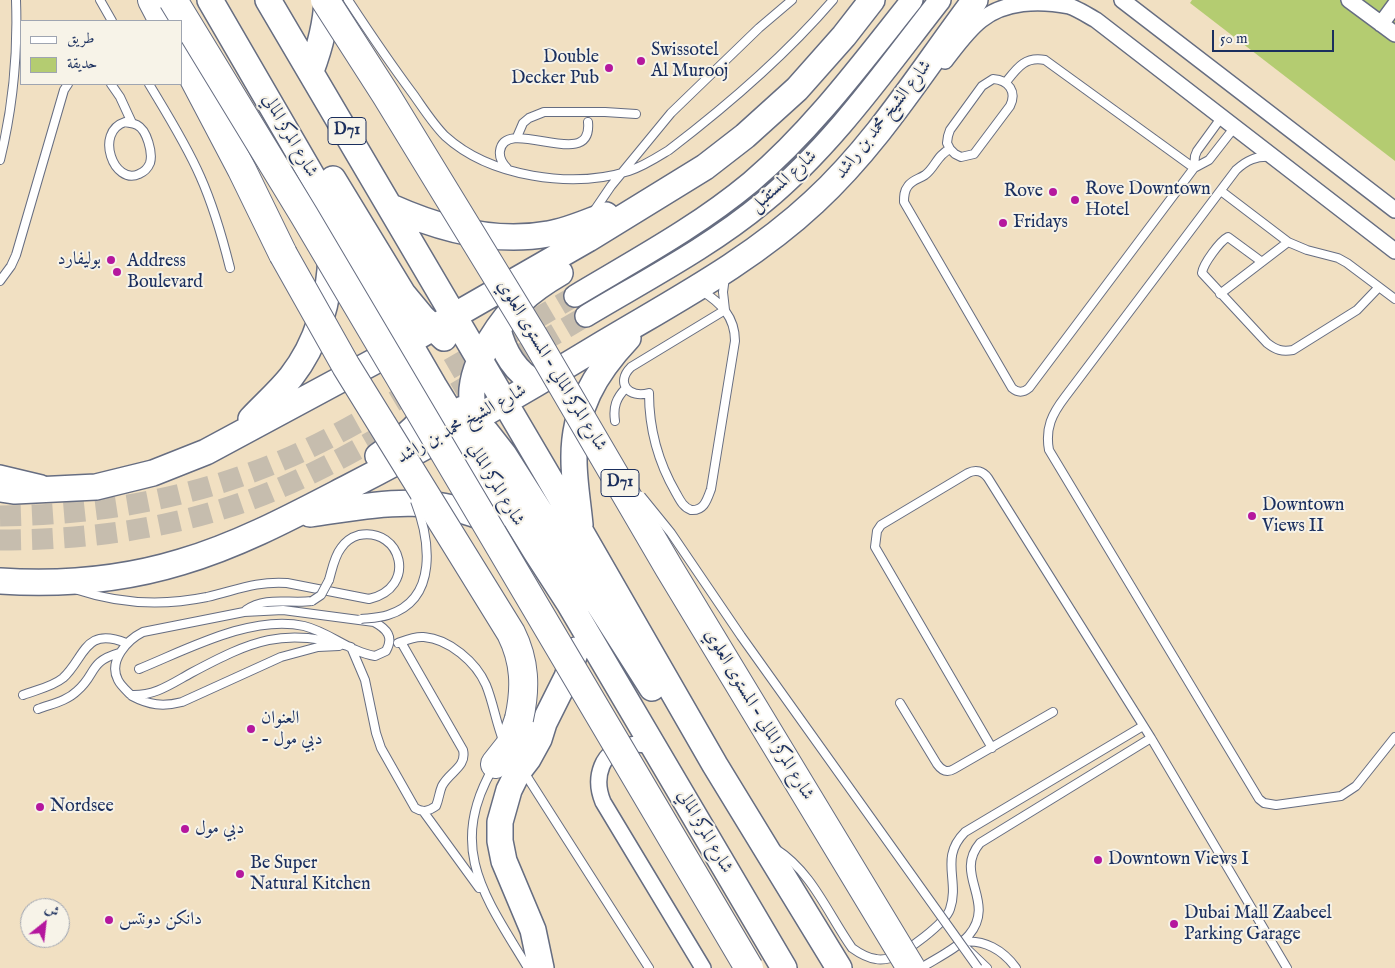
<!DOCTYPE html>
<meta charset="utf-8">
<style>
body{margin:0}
#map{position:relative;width:1395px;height:968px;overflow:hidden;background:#f1e0c2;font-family:"IM FELL English",Amiri,serif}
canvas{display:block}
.legend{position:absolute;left:20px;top:20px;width:162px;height:65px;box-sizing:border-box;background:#f7f3e8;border:1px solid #9fa5b1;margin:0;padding:6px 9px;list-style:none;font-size:15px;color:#1b2f5e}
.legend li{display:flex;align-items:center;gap:10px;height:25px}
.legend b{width:25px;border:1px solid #9fa5b1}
.north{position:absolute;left:20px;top:898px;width:50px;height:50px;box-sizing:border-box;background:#f7f3e8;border:1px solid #9fa5b1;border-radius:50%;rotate:29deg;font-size:14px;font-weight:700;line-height:20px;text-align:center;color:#1b2f5e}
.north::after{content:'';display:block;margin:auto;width:18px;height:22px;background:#b5179e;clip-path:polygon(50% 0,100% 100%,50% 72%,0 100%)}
.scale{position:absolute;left:1212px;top:30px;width:122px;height:22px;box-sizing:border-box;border:2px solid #1b2f5e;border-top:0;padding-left:6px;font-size:15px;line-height:18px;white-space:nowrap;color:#1b2f5e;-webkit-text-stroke:4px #f7f3e8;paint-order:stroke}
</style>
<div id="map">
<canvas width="1395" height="968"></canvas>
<ul class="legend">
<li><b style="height:6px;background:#fff"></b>طريق</li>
<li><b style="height:14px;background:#b4cc71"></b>حديقة</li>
</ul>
<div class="north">ش</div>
<div class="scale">50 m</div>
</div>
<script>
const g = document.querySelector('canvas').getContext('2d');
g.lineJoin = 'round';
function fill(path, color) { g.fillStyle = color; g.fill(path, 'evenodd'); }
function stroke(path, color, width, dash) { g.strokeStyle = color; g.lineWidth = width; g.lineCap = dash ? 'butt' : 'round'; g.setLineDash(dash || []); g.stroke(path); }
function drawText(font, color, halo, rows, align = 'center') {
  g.font = font + ' "IM FELL English",Amiri,serif'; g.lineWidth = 4; g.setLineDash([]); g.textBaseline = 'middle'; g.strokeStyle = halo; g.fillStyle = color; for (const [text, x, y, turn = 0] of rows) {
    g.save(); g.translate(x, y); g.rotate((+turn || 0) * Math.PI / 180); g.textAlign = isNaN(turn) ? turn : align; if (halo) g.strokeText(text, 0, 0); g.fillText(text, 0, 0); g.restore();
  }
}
const green = new Path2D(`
 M1192,0h203v161l-205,-158z`);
const secondaryTunnel = new Path2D(`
 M428,409l158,-93
 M0,516c93,-1 184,-16 271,-51 50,-20 97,-48 144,-76 53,-31 107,-62 160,-93
 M0,540c96,0 193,-14 282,-53 41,-18 79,-39 118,-62`);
const lane = new Path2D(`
 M100,0l12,21
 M348,0c21,32 42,63 65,94 10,14 20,30 32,42 45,41 127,53 184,35 15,-5 27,-13 40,-21 59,-45 116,-94 164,-150
 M993,79c16,1 24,13 17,27l-36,48 -13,3 -6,-3 -5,-5 -3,-6 1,-7 2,-6 32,-44z
 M1006,82c11,-14 19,-26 39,-22l149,108
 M111,84l9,13 12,26
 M149,84c18,30 37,60 51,92 13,29 22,60 30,92
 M125,122c4,1 8,1 12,3 10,5 16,28 13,38 -2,5 -6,9 -11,11 -25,12 -45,-42 -14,-52z
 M517,137l6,-14 6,-5 15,-6h61l31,2
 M950,149c-13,6 -15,19 -25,26 -6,4 -13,5 -17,11 -4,5 -4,10 -4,16l108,186c6,5 11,5 17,0l165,-220 15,-8 25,-32
 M1271,157c-15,-1 -24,3 -35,13l-171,227c-13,17 -20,31 -16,53l210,349 5,4 12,2 65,-9 15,-10 39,-49
 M0,160c13,-53 18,-105 16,-160
 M507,168c-5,-5 -8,-10 -7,-17 5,-37 93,23 88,-29
 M1194,168l1,-12 2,-5 24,-33
 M1221,191l67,51 19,8 31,8 9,5 48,36
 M594,211l17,-25 60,-73 88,-85 33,-28
 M1262,262l-34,-25c-8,4 -25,27 -26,36l65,70c9,7 15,9 26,7l64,-40 22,-23
 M725,277l-2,15 2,18
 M0,281l11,-15 5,-11 48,-165 4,-6
 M702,291c19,12 33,26 33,50l-24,148c-4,11 -7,22 -20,21 -8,-3 -11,-10 -15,-17 -18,-31 -27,-64 -27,-100 -20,6 -34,-10 -18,-26l94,-57
 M1220,294l68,-52
 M615,421c-2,-14 1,-23 11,-33
 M78,590c42,14 85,16 129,7 30,-7 49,-16 80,-14l82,16c49,-11 33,-72 -10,-64 -7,2 -14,7 -18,13 -7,9 -9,22 -12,32
 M246,610c20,-14 43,-6 66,-9
 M398,643c8,-3 17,-7 26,-6 25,2 52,25 62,48 7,17 10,37 17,55
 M139,669c47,-19 113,-55 165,-43 25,6 46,26 71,30l11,-5c8,-14 1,-22 -12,-29l-91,-12 -39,2 -101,20c-16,8 -35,29 -25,48 3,6 8,10 13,15 24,1 40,-11 60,-22 60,-32 93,-47 160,-26l14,33 11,53 5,15 34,60c8,5 14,3 21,-2 3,-7 3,-13 6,-20 7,-14 25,-19 21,-36l-62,-108
 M23,695c13,-5 29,-8 40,-17 22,-20 21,-52 63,-35
 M132,696c17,9 31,11 50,6l99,-45 37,-10 21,-1
 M900,703l37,61c5,7 10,9 17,5l99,-57
 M38,709c13,-5 29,-8 39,-18 20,-17 11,-29 42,-38
 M992,748l-117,-201 2,-16 4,-6 87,-52c8,-4 15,-2 20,5l163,260 136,230
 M493,768c-47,81 -7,130 35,200
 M524,772l125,196
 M423,811l56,77
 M776,849c36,23 52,65 76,99 7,5 15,10 24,11 4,1 11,0 15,-1 15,-6 54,-34 59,-49 10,-29 -11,-51 15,-77l178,-106
 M962,942c22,-3 41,8 54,26
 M967,949l20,19
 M921,968c14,-9 37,-20 48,-33 28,-34 -16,-60 11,-92l171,-105`);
const street = new Path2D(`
 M1122,0l273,210
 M1349,0l46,34
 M1381,24l14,-19
 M945,61c11,-14 22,-30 36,-41 24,-19 58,-20 88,-14 9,3 18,9 27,14l299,231
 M0,473l42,10
 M653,746c-8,-1 -15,-3 -23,-1 -29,4 -37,33 -27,57l100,166`);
const secondary = new Path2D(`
 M575,296c60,-36 122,-69 176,-114 62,-53 110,-118 161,-182
 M586,316c60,-36 124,-69 178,-114 69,-57 121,-132 176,-202`);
const primary = new Path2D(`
 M210,0l224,386 102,166 33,51 215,365
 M268,0l313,532 134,233 124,203
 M311,71c9,-24 15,-46 16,-71
 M333,179l70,115 19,23 22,21
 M391,207c49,22 103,37 157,27 20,-3 39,-12 58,-19
 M498,329c5,22 18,45 39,54
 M463,409l23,23 18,23 148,233
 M251,419c13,-14 28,-27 40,-42 28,-36 39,-80 40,-125
 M475,427c-2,-12 -4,-25 -3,-38 2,-19 10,-34 19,-50 19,-31 38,-48 69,-66
 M378,456c22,-16 46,-30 54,-57
 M0,489l15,2 81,-4 57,-14 53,-21 171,-92 211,-121 117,-72 40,-31 52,-47 47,-53 28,-36
 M310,514c66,-9 119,-22 183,8
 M580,525c-2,-22 -6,-44 -6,-65 -1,-50 21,-87 54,-122
 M0,581c61,4 122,-1 181,-19 58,-17 112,-46 166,-74 88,-45 173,-94 257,-145 72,-43 148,-83 210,-141 64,-59 109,-133 161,-202
 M541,968l-8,-38 -29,-69 -4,-20v-19l9,-32 9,-18 10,-13 11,-20 5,-16 23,-46 9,-27`);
const highway = new Path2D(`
 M152,0l11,21
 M181,54l61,116 41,84
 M495,764l15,-19 9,-26`);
const laneBridge = new Path2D(`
 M641,496l30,37 70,103 237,332
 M312,601l9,-6 8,-15
 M361,619c9,-1 18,-1 27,-4 51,-16 42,-76 27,-114`);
const highwayBridge = new Path2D(`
 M173,0l131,215 445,753
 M325,0l61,95 148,242 135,231 242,400
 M283,254l63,112 165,267c14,28 15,55 8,86`);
const markers = [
 [641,61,5,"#b5179e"],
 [609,68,5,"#b5179e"],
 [1053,192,5,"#b5179e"],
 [1075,200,5,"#b5179e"],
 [1003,223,5,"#b5179e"],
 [111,260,5,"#b5179e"],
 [117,272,5,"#b5179e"],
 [1252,516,5,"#b5179e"],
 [251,729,5,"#b5179e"],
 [40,807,5,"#b5179e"],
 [185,829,5,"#b5179e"],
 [1098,860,5,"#b5179e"],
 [240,874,5,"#b5179e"],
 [109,920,5,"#b5179e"],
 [1174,924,5,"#b5179e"]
];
const shields = [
 [347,131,38],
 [620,483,38]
];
const shieldNames = [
 ["D71",347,131],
 ["D71",620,483]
];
const poiNames = [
 ["Swissotel",651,51],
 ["Al Murooj",651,72],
 ["Double",599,58,"right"],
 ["Decker Pub",599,79,"right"],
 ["Rove Downtown",1085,190],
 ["Hotel",1085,211],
 ["Rove",1043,192,"right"],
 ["Fridays",1013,223],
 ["بوليفارد",101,260,"right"],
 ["Address",127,262],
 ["Boulevard",127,283],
 ["Downtown",1262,506],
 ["Views II",1262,527],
 ["العنوان",261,719],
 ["- دبي مول",261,740],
 ["Nordsee",50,807],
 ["دبي مول",195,829],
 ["Downtown Views I",1108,860],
 ["Be Super",250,864],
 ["Natural Kitchen",250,885],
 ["Dubai Mall Zaabeel",1184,914],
 ["Parking Garage",1184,935],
 ["دانكن دونتس",119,920]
];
const streetNames = [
 ["شارع الشيخ محمد بن راشد",884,120,-52],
 ["شارع المركز المالي",289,136,60],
 ["شارع المستقبل",784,182,-42],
 ["شارع المركز المالي - المستوى العلوي",551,366,59],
 ["شارع الشيخ محمد بن راشد",462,425,-29],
 ["شارع المركز المالي",495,485,59],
 ["شارع المركز المالي - المستوى العلوي",758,715,59],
 ["شارع المركز المالي",704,832,60]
];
fill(green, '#b4cc71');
stroke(secondaryTunnel, '#c6bdae', 21, [21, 11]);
stroke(lane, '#666d81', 10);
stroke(street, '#666d81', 18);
stroke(secondary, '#666d81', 24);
stroke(primary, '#666d81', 28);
stroke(highway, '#666d81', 30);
stroke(lane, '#fff', 8);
stroke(street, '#fff', 15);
stroke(secondary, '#fff', 21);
stroke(primary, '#fff', 25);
stroke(highway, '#fff', 28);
stroke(laneBridge, '#666d81', 10, []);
stroke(highwayBridge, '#666d81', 30, []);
stroke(laneBridge, '#fff', 8);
stroke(highwayBridge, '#fff', 28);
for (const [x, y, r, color] of markers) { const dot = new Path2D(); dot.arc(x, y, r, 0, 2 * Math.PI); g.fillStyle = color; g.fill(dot); stroke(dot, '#f7f3e8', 2); }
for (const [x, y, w] of shields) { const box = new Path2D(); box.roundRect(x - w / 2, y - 13.5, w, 27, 4); g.fillStyle = '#f7f3e8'; g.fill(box); stroke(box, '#1b2f5e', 1); }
drawText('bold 16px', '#1b2f5e', null, shieldNames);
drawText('18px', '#1b2f5e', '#f7f3e8', poiNames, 'left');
drawText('18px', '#1b2f5e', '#f7f3e8', streetNames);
</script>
